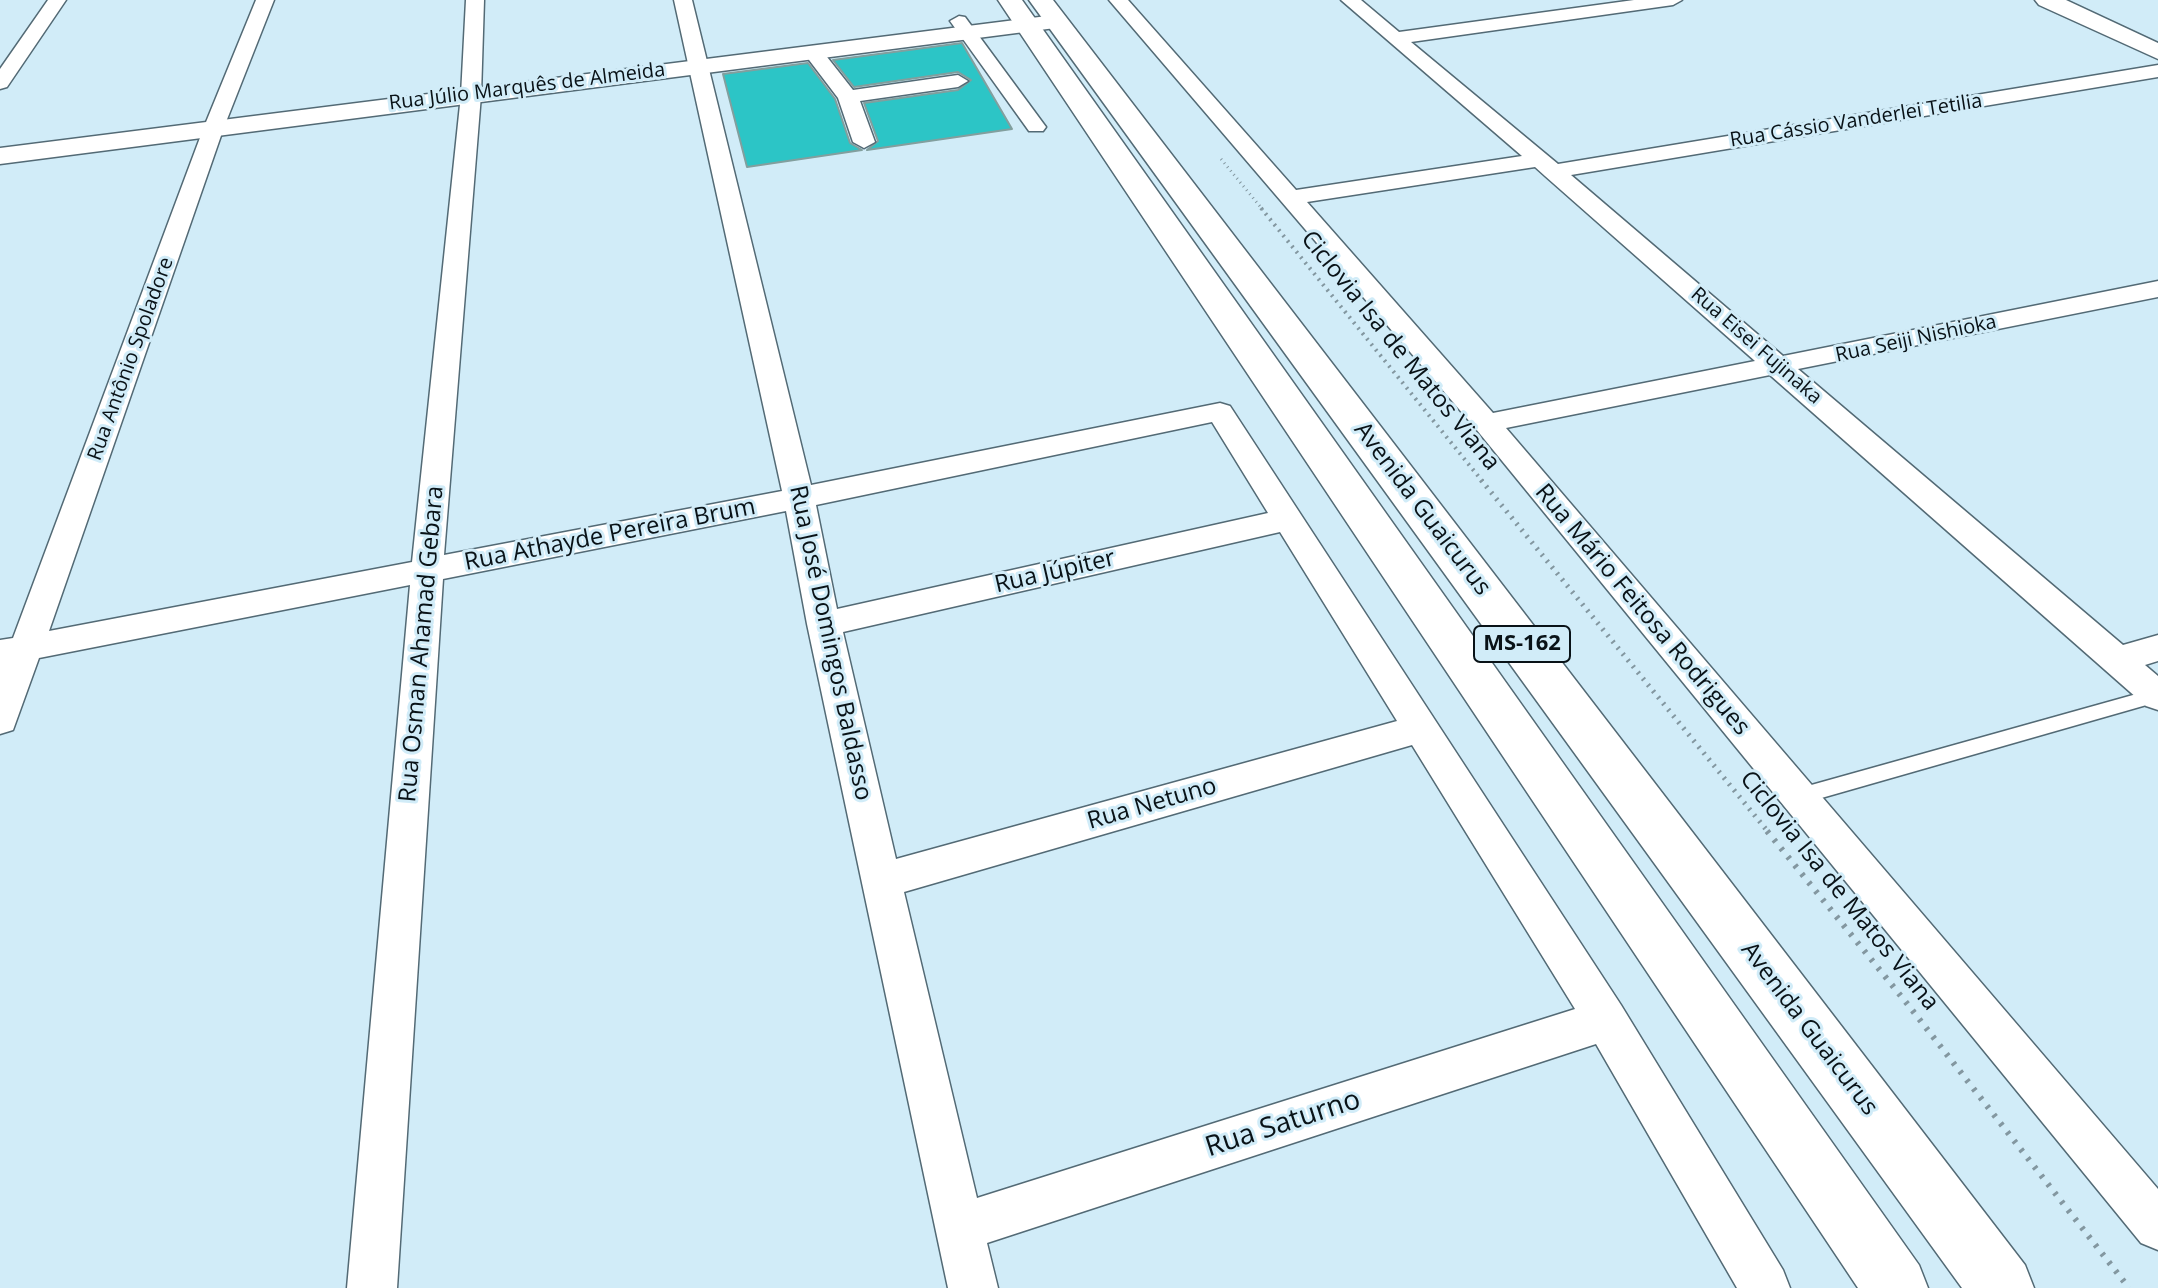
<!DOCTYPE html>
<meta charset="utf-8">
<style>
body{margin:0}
canvas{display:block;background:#d1ecf8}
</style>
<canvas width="2158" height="1288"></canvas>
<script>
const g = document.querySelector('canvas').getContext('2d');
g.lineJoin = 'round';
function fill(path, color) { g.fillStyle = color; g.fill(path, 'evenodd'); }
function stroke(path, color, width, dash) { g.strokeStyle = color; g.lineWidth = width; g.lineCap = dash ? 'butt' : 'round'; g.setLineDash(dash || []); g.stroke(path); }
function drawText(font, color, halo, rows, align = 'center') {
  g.font = font + ' "Open Sans",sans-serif'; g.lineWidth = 6; g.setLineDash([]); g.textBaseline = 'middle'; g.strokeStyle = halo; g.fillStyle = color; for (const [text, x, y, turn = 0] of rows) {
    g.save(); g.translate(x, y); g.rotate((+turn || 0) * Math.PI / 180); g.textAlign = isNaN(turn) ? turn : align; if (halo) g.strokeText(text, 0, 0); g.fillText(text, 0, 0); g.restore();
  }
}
const building = new Path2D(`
 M962,43l50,86 -145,21 11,-9 -14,-38 94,-13 13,-10 -13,-8 -104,15 -21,-27z
 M808,63l27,36 15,44 12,7 -115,17 -24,-93z`);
const pathFar3 = new Path2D(`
 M1221,159l42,51`);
const pathFar2 = new Path2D(`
 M1261,208l222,274`);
const pathFar1 = new Path2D(`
 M1481,480l288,353`);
const path = new Path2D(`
 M1767,831l142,175 220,282`);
const lane = new Path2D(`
 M2158,688l-1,14 -360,103 -7,-2 -3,-6 3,-6 7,-2z`);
const street = new Path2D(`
 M48,0h18l-59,87 -7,2v-20z
 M256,0h18l-50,127 -175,504 363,-69 49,-467 5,-95h18l-3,95 -37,460 338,-64 -108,-491h18l119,485 409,-82 10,3 391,599 162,265 7,18h-53l-141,-244 -609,199 11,45h-50l-141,-664 -21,-113 -343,68 -46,709h-50l63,-703 -371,73 -26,72 -13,4v-94l13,-2 191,-511zM1212,422l56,91 -431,96 -21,-104zM1280,532l117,189 -501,138 -53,-227zM1412,745l163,264 -598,189 -73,-306z
 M1109,0h19l168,190 226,-34 -181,-156h20l38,32 235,-32h48l-9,5 -262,37 147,122 600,-99v12l-587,98 212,181 375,-75v16l-360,72 325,276 35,-10v26l-13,4 13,11v34l-12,-4 -376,-331 -264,53 652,761v61l-17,-7 -665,-814zM1535,167l10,9 210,185 -262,52 -186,-211z
 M959,16l6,1 78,106 3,4 -3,4h-14l-79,-110z
 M813,46l7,2 33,42 105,-15 10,6 -10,6 -98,14 15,41 -11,6 -11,-6 -15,-44 -35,-46z`);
const secondary = new Path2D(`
 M2035,0h31l92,43v16l-119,-54z
 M1055,15l8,2 4,5 -4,5 -1063,137v-16z`);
const primary = new Path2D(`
 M998,0h24l897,1265 9,23h-70z
 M1029,0h24l972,1265 9,23h-72z`);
const farStreetnames = [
 ["Rua Júlio Marquês de Almeida",527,87,-7],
 ["Rua Cássio Vanderlei Tetilia",1856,121,-9],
 ["Rua Seiji Nishioka",1916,339,-12],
 ["Rua Eisei Fujinaka",1756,346,41],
 ["Rua Antônio Spoladore",131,359,-70]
];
const shields = [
 [1522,644,96]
];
const shieldNames = [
 ["MS-162",1522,644]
];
const streetNames = [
 ["Ciclovia Isa de Matos Viana",1400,351,51],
 ["Avenida Guaicurus",1422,509,53],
 ["Rua Athayde Pereira Brum",610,535,-11],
 ["Rua Júpiter",1055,572,-13],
 ["Rua Mário Feitosa Rodrigues",1642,610,50],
 ["Rua José Domingos Baldasso",830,643,78],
 ["Rua Osman Ahamad Gebara",422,644,-85],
 ["Rua Netuno",1152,804,-16],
 ["Ciclovia Isa de Matos Viana",1839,891,51],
 ["Avenida Guaicurus",1809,1029,53]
];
const nearStreetnames = [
 ["Rua Saturno",1283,1124,-18]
];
fill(building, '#2cc5c6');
stroke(building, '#829f9e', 2);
stroke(lane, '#536a75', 3);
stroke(street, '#536a75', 3);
stroke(secondary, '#536a75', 3);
stroke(primary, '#536a75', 3);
stroke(pathFar3, '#8397a0', 3, [1, 4]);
stroke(pathFar2, '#8397a0', 4, [2, 5]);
stroke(pathFar1, '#8397a0', 5, [2, 6]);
stroke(path, '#8397a0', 6, [3, 8]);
fill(lane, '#fff');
fill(street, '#fff');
fill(secondary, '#fff');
fill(primary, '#fff');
drawText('20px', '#091217', '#d1ecf8', farStreetnames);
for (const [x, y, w] of shields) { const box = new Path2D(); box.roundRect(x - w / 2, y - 18, w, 36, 6); g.fillStyle = '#d1ecf8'; g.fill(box); stroke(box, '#091217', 2); }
drawText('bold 22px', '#091217', null, shieldNames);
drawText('24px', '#091217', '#d1ecf8', streetNames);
drawText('28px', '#091217', '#d1ecf8', nearStreetnames);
</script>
